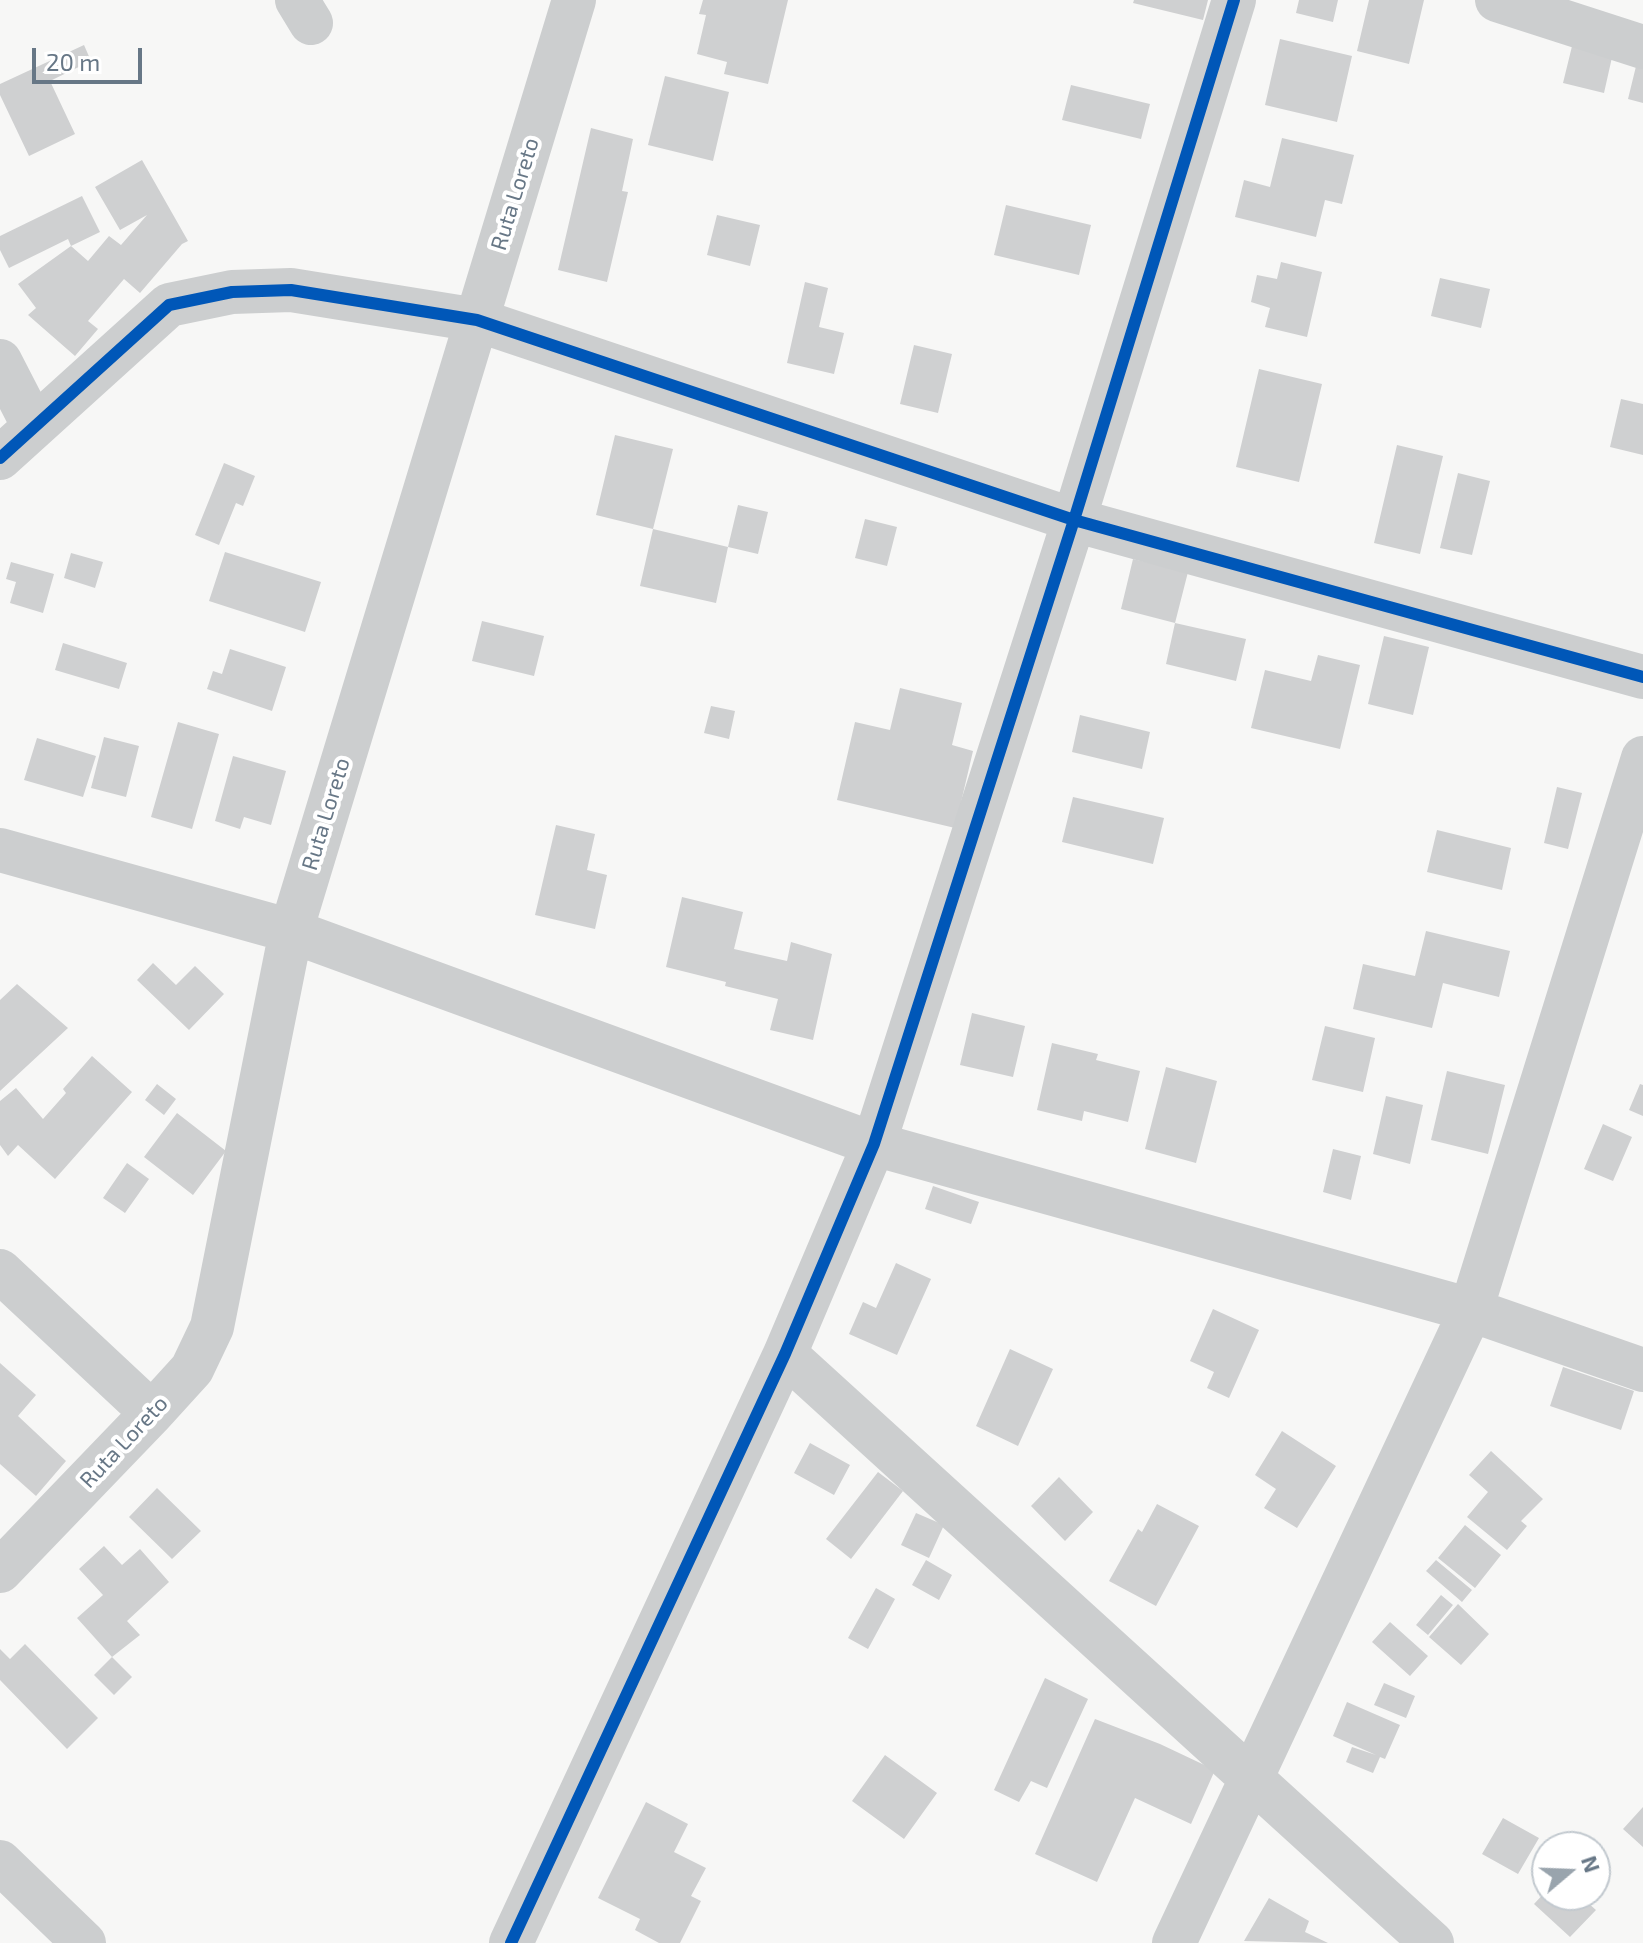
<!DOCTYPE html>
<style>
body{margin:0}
#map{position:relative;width:1643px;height:1943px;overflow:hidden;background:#f7f7f6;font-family:"Exo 2",sans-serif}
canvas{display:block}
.north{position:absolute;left:1531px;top:1831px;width:80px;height:80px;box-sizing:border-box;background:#fff;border:2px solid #c2c9cf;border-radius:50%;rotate:71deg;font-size:22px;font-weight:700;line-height:32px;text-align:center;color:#677786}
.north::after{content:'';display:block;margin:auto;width:28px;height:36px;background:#99a4ad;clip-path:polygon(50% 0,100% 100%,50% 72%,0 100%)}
.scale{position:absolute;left:32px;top:48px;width:110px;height:36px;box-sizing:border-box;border:4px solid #677786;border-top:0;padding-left:10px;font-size:24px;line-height:28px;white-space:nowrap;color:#677786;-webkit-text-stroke:6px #fff;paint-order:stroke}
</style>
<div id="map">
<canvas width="1643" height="1943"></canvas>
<div class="north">N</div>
<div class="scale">20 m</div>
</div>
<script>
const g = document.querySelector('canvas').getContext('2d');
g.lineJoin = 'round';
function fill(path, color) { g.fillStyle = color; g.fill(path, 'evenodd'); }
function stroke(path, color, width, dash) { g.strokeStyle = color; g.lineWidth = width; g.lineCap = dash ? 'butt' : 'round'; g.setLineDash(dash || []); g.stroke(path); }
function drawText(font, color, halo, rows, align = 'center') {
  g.font = font + ' "Exo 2",sans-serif'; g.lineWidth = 8; g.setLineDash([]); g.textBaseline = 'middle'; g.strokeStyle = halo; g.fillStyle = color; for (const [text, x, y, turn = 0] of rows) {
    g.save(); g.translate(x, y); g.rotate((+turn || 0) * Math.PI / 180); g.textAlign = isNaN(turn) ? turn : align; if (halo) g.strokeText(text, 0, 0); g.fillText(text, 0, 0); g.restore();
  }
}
const building = new Path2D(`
 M703,0h85l-20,84 -44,-10 3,-12 -30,-8 9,-39 -7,-1z
 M1134,0h74l-5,20 -70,-17z
 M1299,0h39l-5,22 -37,-9z
 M1369,0h55l-15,64 -52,-13z
 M1575,34l40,10 -11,49 -41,-10z
 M1280,39l72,17 -15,66 -72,-17z
 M84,45l7,16 -41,20 25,53 -46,22 -29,-61v-11z
 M1639,54l4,1v48l-15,-4z
 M665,76l64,16 -16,69 -65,-16z
 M1071,85l79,19 -9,35 -79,-19z
 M591,128l42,11 -11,52 6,1 -21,90 -49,-12z
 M1282,138l72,17 -12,49 -17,-4 -9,37 -81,-20 9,-37 26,7z
 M142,160l46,81 -6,3 -42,49 -16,-14 -36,42 10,8 -23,27 -47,-41 8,-7 -18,-24 53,-38 -3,-7 -59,29 -9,-18v-14l82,-40 18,36 -29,14 17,15 21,-25 12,9 26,-30 -27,15 -25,-43z
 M1006,205l85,20 -12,50 -85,-20z
 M717,215l43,10 -10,41 -43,-11z
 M1281,262l41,10 -15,65 -42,-10 5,-19 -19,-6 6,-27 20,4z
 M1440,278l50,11 -9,39 -50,-12z
 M805,282l23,6 -9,39 25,6 -10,41 -47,-11z
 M914,345l38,9 -14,59 -38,-9z
 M1259,369l63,15 -23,98 -63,-15z
 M1621,399l22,5v51l-33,-8z
 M615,435l58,14 -20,80 75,18 10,-42 30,7 -10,42 -30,-7 -12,56 -76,-17 13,-57 -57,-14z
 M1397,445l46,11 -23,98 -46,-11z
 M224,463l31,13 -12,30 -7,-3 -17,42 -24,-10z
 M1458,473l32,8 -18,74 -32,-7z
 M865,519l32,8 -10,39 -32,-8z
 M225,552l96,30 -16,50 -96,-31z
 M71,553l32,9 -8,26 -31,-10z
 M1133,559l55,13 -13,51 -54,-14z
 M11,562l43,12 -11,39 -33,-10 6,-21 -10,-3z
 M482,621l62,15 -10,40 -62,-15z
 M1175,623l71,16 -10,42 -70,-17z
 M1384,636l45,11 -16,68 -45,-11z
 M63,643l64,20 -8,26 -64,-19z
 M230,649l56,18 -14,44 -65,-22 6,-18 9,3z
 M1318,655l42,10 -20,84 -89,-21 14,-58 46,11z
 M900,688l62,15 -10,42 21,6 -18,77 -118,-28 18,-78 35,8z
 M711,706l24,5 -6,28 -25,-6z
 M1080,715l70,17 -8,37 -70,-17z
 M178,722l41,12 -27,95 -41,-12z
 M104,737l35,9 -13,51 -35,-9z
 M37,738l59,18 -13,41 -59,-17z
 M233,756l53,15 -15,54 -27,-8 -4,12 -25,-8z
 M1557,787l25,6 -14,56 -24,-6z
 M1073,797l91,21 -11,46 -91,-22z
 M556,825l39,9 -8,36 20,5 -12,54 -60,-14z
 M1437,830l74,18 -9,42 -75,-18z
 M682,897l61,15 -9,37 53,12 4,-19 41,12 -19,86 -43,-10 8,-31 -53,-13 1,-4 -60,-15z
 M1426,931l84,20 -11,46 -56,-14 -11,45 -79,-19 10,-45 52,12z
 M153,963l23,22 19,-19 29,28 -35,36 -52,-50z
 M17,984l51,44 -68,63v-91z
 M972,1013l53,13 -12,51 -53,-12z
 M1325,1026l50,12 -12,54 -51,-12z
 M1052,1043l46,11 -2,6 44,11 -12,51 -44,-11 -2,10 -45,-11z
 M92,1056l40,36 -77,87 -37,-34 -10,11 -8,-11v-44l16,-13 27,31 23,-26 -3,-4z
 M1166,1067l51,14 -21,82 -51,-14z
 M1447,1071l58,14 -17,69 -57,-14z
 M157,1084l19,15 -12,16 -19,-15z
 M1640,1084l3,1v31l-14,-6z
 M1386,1096l37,9 -13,59 -37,-10z
 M177,1113l49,38 -33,44 -49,-38z
 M1603,1124l29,13 -19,44 -29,-12z
 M1333,1149l28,7 -10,44 -28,-8z
 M127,1163l22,16 -24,34 -22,-15z
 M933,1186l46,16 -8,22 -46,-15z
 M896,1263l35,16 -34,76 -48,-21 14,-32 13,6z
 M1213,1309l46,21 -30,68 -22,-10 7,-16 -24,-11z
 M1010,1349l43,20 -35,77 -42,-20z
 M0,1363l36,32 -18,21 48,45 -30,35 -36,-32z
 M1563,1367l71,24 -13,39 -71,-24z
 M1282,1431l54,35 -39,62 -33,-20 12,-19 -21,-14z
 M810,1443l40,22 -16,30 -40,-22z
 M1491,1451l52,48 -22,22 6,5 -20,24 -40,-33 21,-25 -19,-17z
 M878,1472l25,19 -52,68 -25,-20z
 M1059,1477l34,35 -28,29 -34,-35z
 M157,1488l44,43 -29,28 -43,-42z
 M1157,1504l42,22 -43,80 -47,-25 29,-52 4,3z
 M916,1513l28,12 -15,33 -28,-13z
 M1465,1525l36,30 -26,33 -37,-30z
 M104,1546l18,19 18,-16 29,33 -42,39 13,14 -28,22 -35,-39 26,-23 -24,-26z
 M926,1560l26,15 -13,25 -27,-15z
 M1436,1560l36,30 -10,12 -36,-31z
 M876,1588l19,11 -27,50 -20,-11z
 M1441,1595l12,10 -25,30 -12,-10z
 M1458,1604l31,30 -28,31 -32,-28z
 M1390,1622l38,34 -18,20 -38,-34z
 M25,1644l73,74 -31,31 -67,-69v-31l10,10z
 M112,1657l20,20 -18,18 -20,-20z
 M1045,1678l43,21 -41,89 -16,-7 -12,21 -25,-12z
 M1384,1683l31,13 -9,22 -32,-13z
 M1347,1702l53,23 -15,34 -5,-2 -7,16 -27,-11 6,-15 24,8 -43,-19z
 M1095,1719l65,25 55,26 -24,54 -56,-26 -38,84 -62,-28z
 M885,1755l52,38 -33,46 -52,-38z
 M646,1802l42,22 -14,28 32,16 -15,28 10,5 -21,42h-21l-24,-13 5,-11 -42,-21z
 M1643,1807v40l-20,-18z
 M1503,1818l36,20 -21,36 -36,-20z
 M1547,1890v5h32l17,15 -26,27 -36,-33z
 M1269,1898l40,23 -4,11 23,11 -84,-2z`);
const minor = new Path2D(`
 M297,0l14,23
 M1497,0l146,47
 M0,361l34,66
 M0,458l169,-153 63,-13 59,-2 186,30 597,200 569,157
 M0,850l291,81 583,213 597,166 172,60
 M0,1271l152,142
 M785,1354l647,589
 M0,1571l152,-158 40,-44 20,-42 79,-396 283,-931
 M0,1862l84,81
 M511,1943l274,-589 89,-210 200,-624 160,-520
 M1174,1943l297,-633 172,-552`);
const cycleway = new Path2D(`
 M0,458l169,-153 63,-13 59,-2 186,30 597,200 569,157
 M511,1943l274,-589 89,-210 200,-624 160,-520`);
const streetNames = [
 ["Ruta Loreto",515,194,-73],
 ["Ruta Loreto",326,814,-73],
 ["Ruta Loreto",124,1442,-47]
];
fill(building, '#cfd0d1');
stroke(minor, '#cccecf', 44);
stroke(cycleway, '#0057b8', 12);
drawText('22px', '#677786', '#fff', streetNames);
</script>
